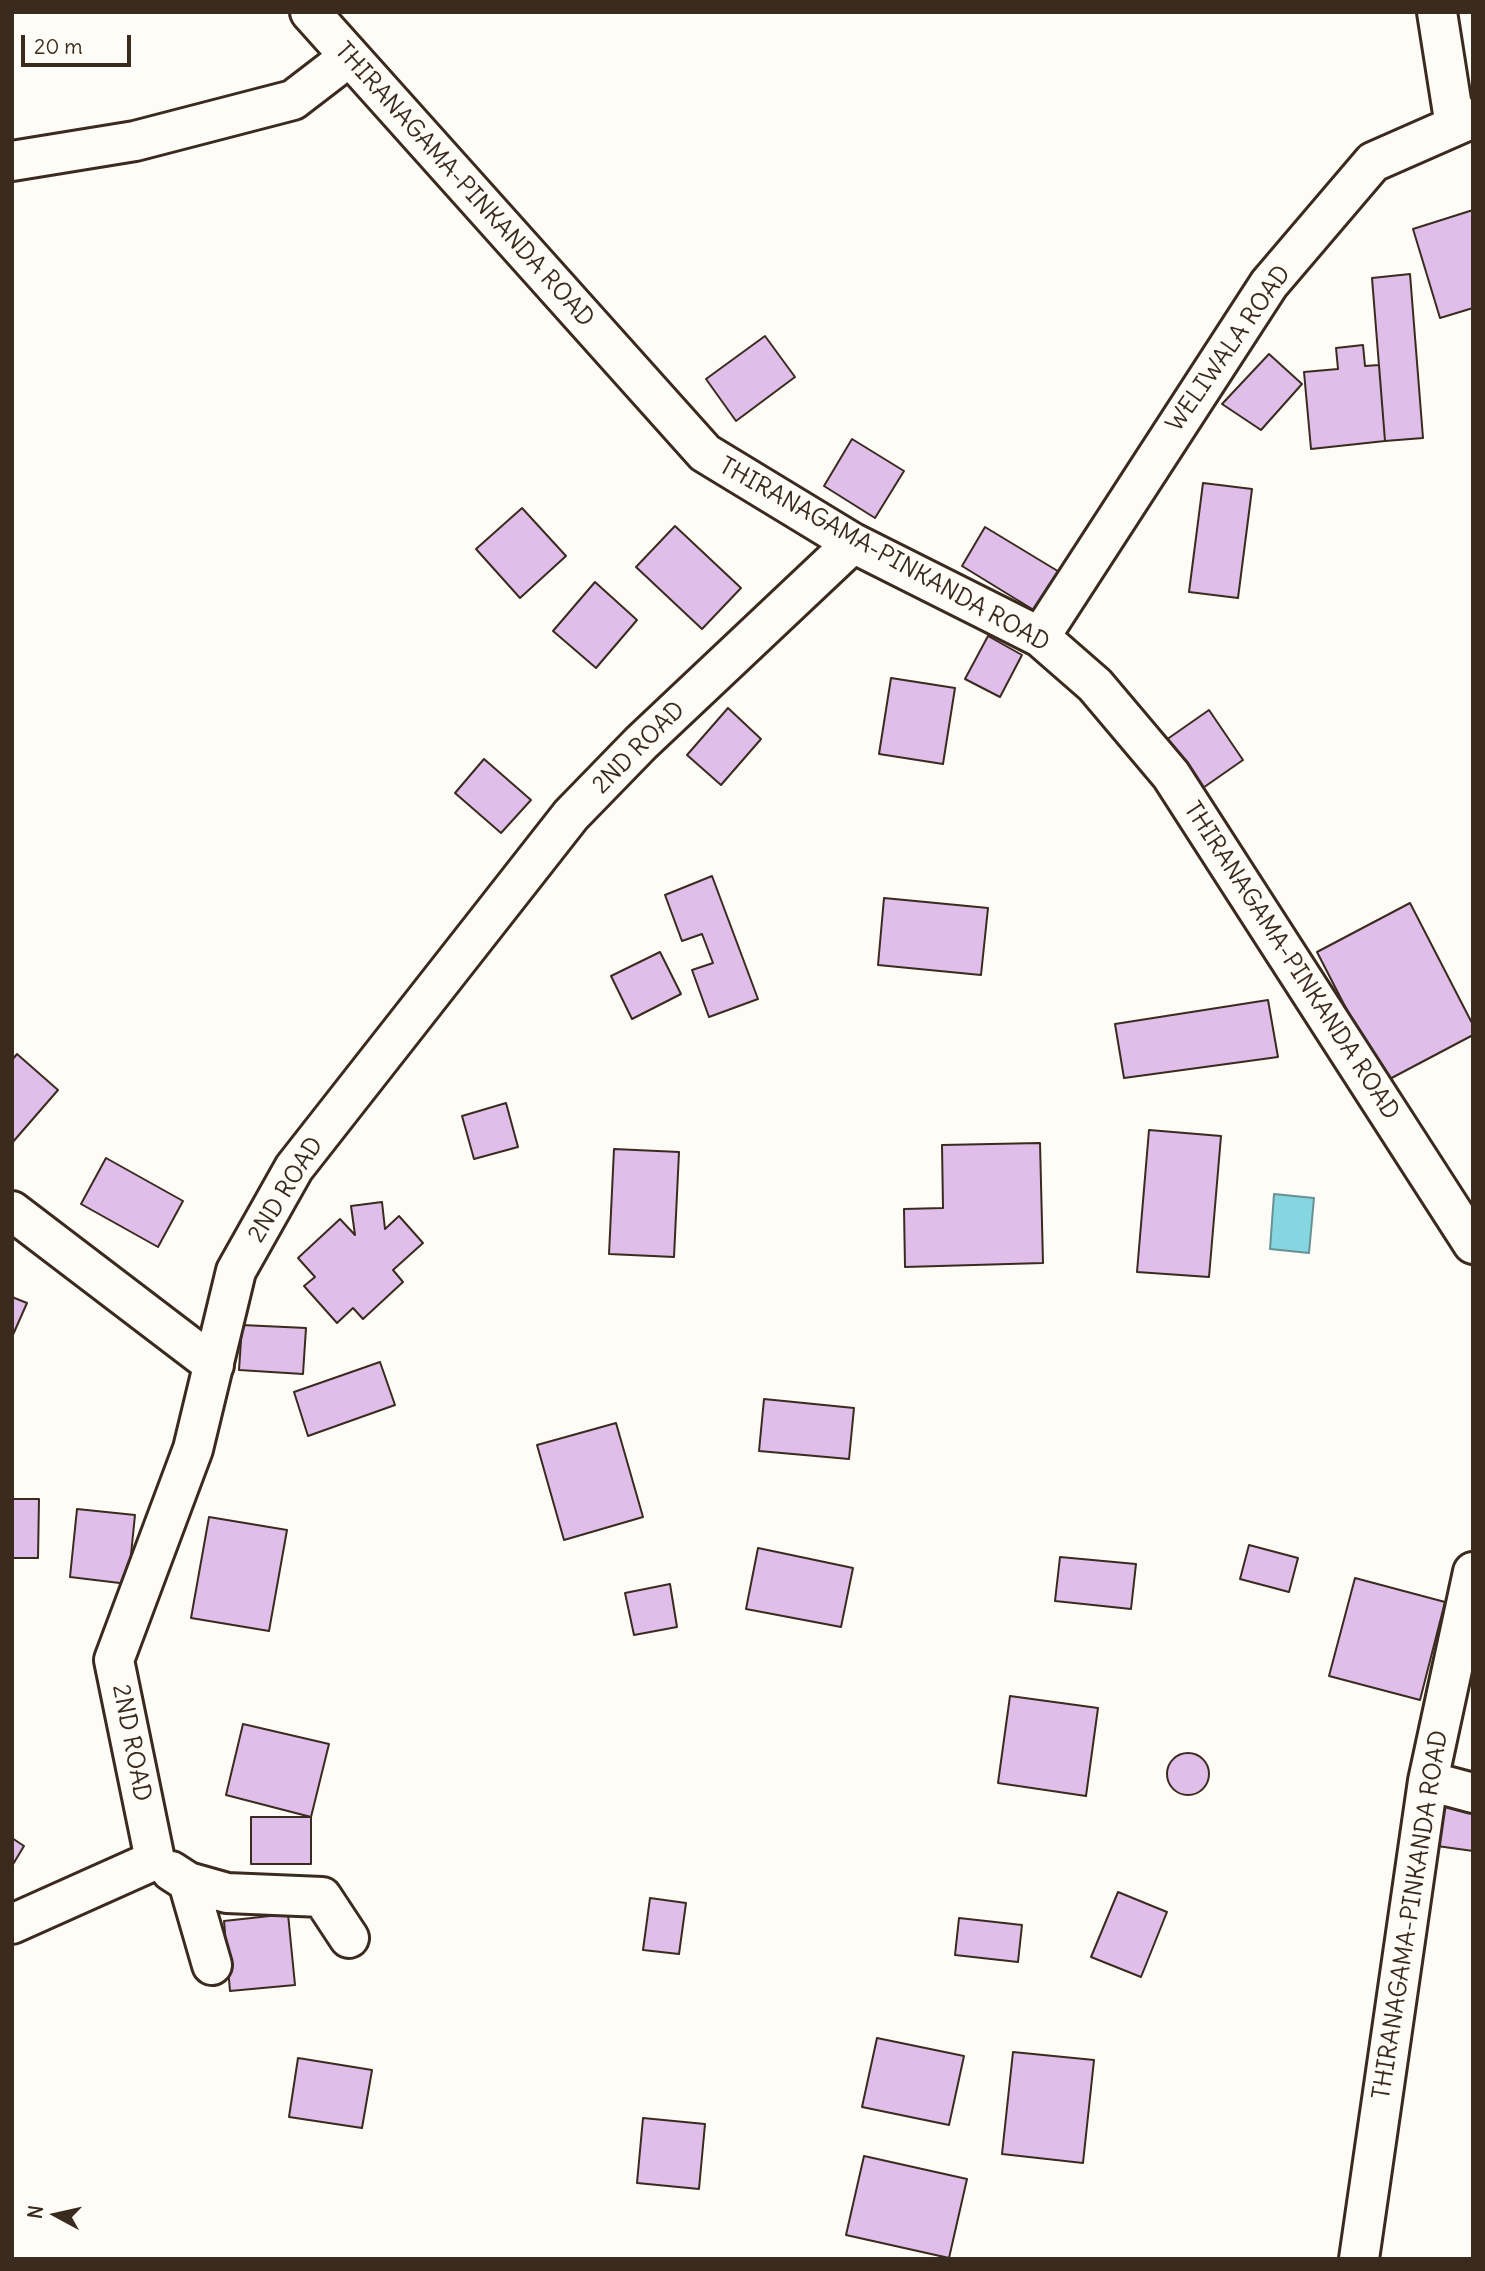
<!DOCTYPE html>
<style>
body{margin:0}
#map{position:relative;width:1485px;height:2271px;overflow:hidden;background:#fdfcf7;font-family:Delius,sans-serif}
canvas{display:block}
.frame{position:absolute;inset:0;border:14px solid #3b2a1e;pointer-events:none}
.north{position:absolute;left:21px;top:2180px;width:70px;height:70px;-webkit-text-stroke:5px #fdfcf7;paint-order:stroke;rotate:278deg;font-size:19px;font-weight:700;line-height:28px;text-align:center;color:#3b2a1e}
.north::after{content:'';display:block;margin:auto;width:24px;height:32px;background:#3b2a1e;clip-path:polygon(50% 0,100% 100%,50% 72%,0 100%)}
.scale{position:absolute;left:21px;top:35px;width:110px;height:32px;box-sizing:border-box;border:4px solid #3b2a1e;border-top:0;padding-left:9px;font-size:21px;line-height:24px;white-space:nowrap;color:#3b2a1e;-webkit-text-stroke:5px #fdfcf7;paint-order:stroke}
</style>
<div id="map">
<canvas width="1485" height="2271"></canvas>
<div class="frame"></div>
<div class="north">N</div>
<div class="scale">20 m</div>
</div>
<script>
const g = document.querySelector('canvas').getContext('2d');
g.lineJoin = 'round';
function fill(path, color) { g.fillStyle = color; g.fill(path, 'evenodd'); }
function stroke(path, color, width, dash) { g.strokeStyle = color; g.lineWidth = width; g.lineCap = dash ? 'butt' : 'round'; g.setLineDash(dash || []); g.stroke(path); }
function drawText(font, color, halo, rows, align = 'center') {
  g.font = font + ' Delius,sans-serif'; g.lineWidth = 6; g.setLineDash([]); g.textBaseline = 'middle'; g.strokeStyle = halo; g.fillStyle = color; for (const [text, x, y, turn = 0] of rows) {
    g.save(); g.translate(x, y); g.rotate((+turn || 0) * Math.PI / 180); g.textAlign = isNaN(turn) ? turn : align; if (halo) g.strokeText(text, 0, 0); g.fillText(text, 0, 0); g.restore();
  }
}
const water = new Path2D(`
 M1274,1194l40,4 -5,55 -39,-4z`);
const building = new Path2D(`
 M1473,210v98l-33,10 -27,-89z
 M1410,274l13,164 -38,3 -13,-163z
 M765,336l30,41 -59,44 -30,-42z
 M1363,345l2,21 14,-1 6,76 -74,8 -7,-77 34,-3 -2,-21z
 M1269,354l33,30 -41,46 -39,-26z
 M852,439l52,32 -29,47 -51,-32z
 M1203,483l49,6 -14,109 -49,-6z
 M522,508l44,48 -46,42 -44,-49z
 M675,526l66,62 -39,41 -66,-62z
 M985,527l76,46 -24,39 -75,-46z
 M595,582l42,38 -41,48 -43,-37z
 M988,636l34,19 -22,42 -35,-18z
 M891,678l64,10 -12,76 -64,-10z
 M728,708l33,31 -40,46 -34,-30z
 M1209,710l34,50 -43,30 -34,-50z
 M484,759l47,41 -30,33 -46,-40z
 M712,876l46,123 -49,18 -17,-47 21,-7 -11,-29 -20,7 -17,-46z
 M884,898l104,10 -7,67 -103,-10z
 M1410,903l63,122v10l-89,47 -67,-130z
 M660,952l21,42 -49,25 -21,-43z
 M1268,1000l10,57 -154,21 -9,-54z
 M17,1054l41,36 -46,53v-83z
 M506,1103l12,44 -44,12 -12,-43z
 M1149,1130l72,6 -12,141 -72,-5z
 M1040,1143l3,120 -138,4 -1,-58 39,-1 -1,-63z
 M614,1149l65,3 -5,105 -65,-3z
 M106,1158l77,43 -25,46 -77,-43z
 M382,1202l3,27 14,-13 24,27 -30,27 10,12 -40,37 -10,-11 -16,15 -33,-37 11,-9 -17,-19 42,-39 15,16 -4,-29z
 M12,1297l15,6 -15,34z
 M242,1325l64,3 -3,46 -64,-4z
 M380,1362l15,43 -87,31 -14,-44z
 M764,1399l90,9 -5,51 -90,-8z
 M616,1423l27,94 -79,23 -27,-95z
 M12,1499h27l-1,59h-26z
 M77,1509l58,6 -7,69 -58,-7z
 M209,1517l78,13 -18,101 -78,-13z
 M1249,1545l49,13 -9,34 -49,-13z
 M758,1548l95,20 -12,59 -95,-18z
 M1060,1557l76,7 -5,45 -76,-8z
 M1355,1578l90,24 -25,98 -91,-24z
 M670,1584l7,43 -43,8 -9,-42z
 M1010,1696l88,12 -12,88 -88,-13z
 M243,1724l86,20 -18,73 -85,-22z
 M1167 1774a21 21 0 1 1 42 0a21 21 0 1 1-42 0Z
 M1443,1805l30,5v41l-36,-5z
 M251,1817h60v47h-60z
 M12,1838l12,8 -12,20z
 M1118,1892l49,20 -26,65 -50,-20z
 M650,1898l36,5 -7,51 -36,-4z
 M288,1914l7,71 -65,6 -6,-70z
 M959,1918l63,7 -4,37 -63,-7z
 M877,2038l87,18 -15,69 -87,-18z
 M1013,2052l81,8 -11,103 -81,-9z
 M298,2058l74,12 -10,58 -73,-11z
 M643,2118l62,6 -6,65 -62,-6z
 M864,2156l103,23 -18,79 -103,-23z`);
const minor = new Path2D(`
 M310,12l395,441 148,90 187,94 55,48 76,90 302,469
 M1437,12l18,114
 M12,161l123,-20 158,-41 56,-43
 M1040,637l229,-353 104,-122 100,-44
 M12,1211l202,154
 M1428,1781l45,12
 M171,1871l17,11 24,83
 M188,1882l39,11 95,4 27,41
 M12,1924l143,-64 -41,-200 79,-211 43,-178 58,-103 277,-353 70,-72 212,-200
 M1359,2259l69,-478 45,-209`);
const streetNames = [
 ["THIRANAGAMA-PINKANDA ROAD",464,185,48],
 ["WELIWALA ROAD",1229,349,-55],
 ["THIRANAGAMA-PINKANDA ROAD",884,555,29],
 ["2ND ROAD",639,748,-45],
 ["THIRANAGAMA-PINKANDA ROAD",1291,961,57],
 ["2ND ROAD",286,1190,-58],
 ["2ND ROAD",131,1743,79],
 ["THIRANAGAMA-PINKANDA ROAD",1411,1915,-81]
];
fill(water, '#85d6e0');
stroke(water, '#679192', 2);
fill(building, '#dfbeea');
stroke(building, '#3b2a1e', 2);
stroke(minor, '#3b2a1e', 44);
stroke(minor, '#fdfcf7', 38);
drawText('24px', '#3b2a1e', '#fdfcf7', streetNames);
</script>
